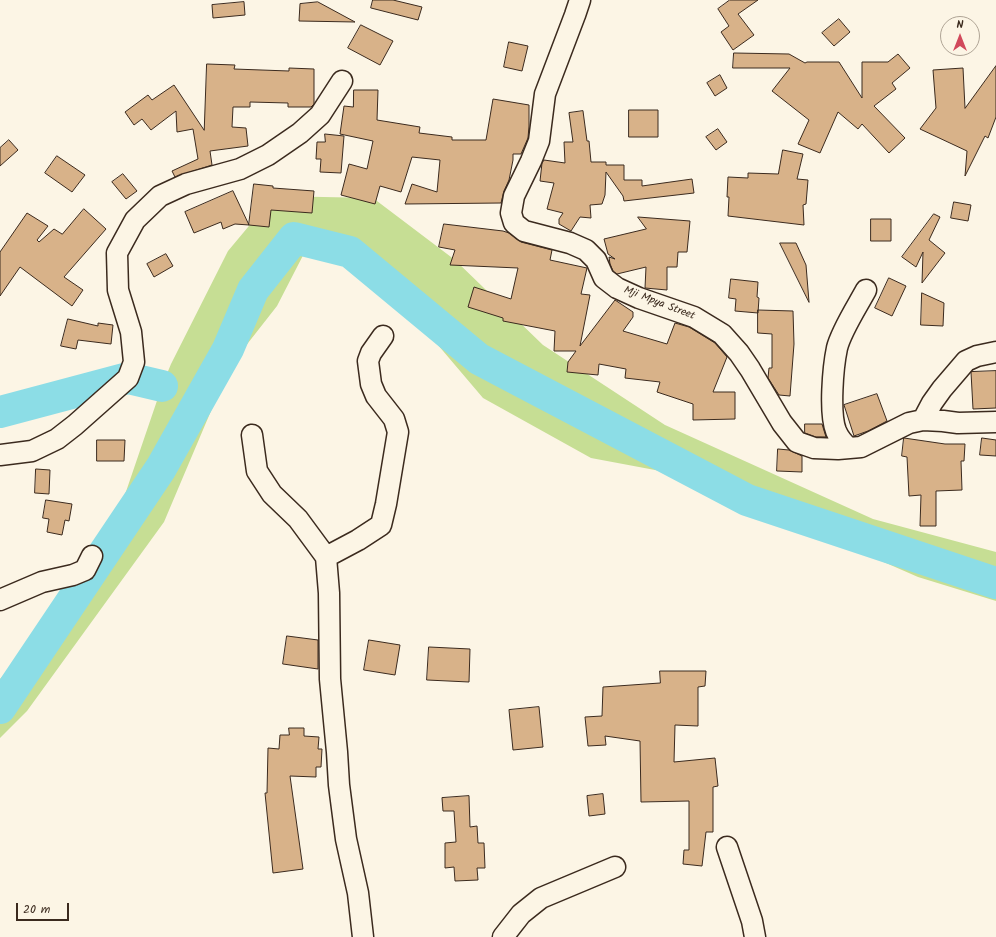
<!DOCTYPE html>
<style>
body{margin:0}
#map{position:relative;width:996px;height:937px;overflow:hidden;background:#fcf5e5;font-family:Kalam,sans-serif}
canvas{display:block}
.north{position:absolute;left:940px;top:16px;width:40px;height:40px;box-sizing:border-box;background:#fcf5e5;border:1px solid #afa495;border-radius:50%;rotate:0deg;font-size:11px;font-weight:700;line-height:16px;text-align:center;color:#3b2a1e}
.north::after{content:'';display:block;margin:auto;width:14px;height:18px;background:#d1495b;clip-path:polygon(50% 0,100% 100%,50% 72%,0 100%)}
.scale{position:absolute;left:16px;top:903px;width:53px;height:18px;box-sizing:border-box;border:2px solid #3b2a1e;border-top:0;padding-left:5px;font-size:12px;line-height:14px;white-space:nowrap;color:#3b2a1e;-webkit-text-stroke:3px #fcf5e5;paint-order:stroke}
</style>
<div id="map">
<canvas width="996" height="937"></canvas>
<div class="north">N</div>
<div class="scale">20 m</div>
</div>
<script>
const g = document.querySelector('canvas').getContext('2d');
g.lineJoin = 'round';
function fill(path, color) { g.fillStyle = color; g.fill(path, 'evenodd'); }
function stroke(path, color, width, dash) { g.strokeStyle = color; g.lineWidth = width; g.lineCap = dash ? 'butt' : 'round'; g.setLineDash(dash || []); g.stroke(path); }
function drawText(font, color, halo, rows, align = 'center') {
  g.font = font + ' Kalam,sans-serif'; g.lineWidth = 3; g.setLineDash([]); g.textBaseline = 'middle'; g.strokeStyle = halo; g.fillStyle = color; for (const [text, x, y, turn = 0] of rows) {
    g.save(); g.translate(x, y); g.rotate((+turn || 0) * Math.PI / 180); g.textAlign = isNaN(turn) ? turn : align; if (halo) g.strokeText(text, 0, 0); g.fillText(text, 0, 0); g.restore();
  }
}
const green = new Path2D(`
 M274,196l99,2 82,62 88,85 122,80 208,94 123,33v49l-78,-24 -231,-101 -96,-18 -108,-60 -85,-100 -34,-34 -51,-28 -36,70 -47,60 -66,156 -137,189 -27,27v-59l102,-117 60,-176 9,-22 57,-113z`);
const river = new Path2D(`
 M0,412l128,-34 34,8
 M0,708l161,-240 67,-119 25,-59 41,-52 56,14 129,107 268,141 249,83`);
const building = new Path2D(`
 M373,0h20l29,7 -4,13 -47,-12z
 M730,0h28l-20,14 16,21 -21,15 -12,-18 8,-6 -11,-17z
 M244,2l1,13 -32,3 -1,-13z
 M318,2l37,20 -56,-1 1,-17z
 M839,19l11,13 -16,14 -12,-13z
 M361,25l32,16 -13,24 -32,-17z
 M509,42l19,4 -6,25 -18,-4z
 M734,53l55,1 16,9 2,-1h32l23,36v-36h26l10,-8 12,14 -18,15 4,6 -22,17 31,32 -16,15 -27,-29 -4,5 -20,-17 -18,41 -22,-9 11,-24 -37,-29 18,-23h-57z
 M207,64l28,1 -1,4 55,2v-3l25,1v35l-3,3h-23v-4l-38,-1v5h-17l-1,20 14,1 2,18 -38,5 2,14 -37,12 -3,-6 26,-12 -5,-30 -16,3 -1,-21 -25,19 -9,-11 -8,6 -9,-13 23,-17 4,5 22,-15 30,45z
 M996,66v51l-8,21 -3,-2 -20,40 2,-25 -47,-22 16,-21 -3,-38 30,-2 2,40z
 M720,75l7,13 -12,8 -8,-13z
 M354,90h24l-1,30 43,7 -1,6 33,4v3h34l7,-41 36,6v21l-1,12 -7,16h-8v6l-4,20 -5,11 -3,12 -96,1 7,-20 25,8 3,-32 -28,-3 -11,35 -21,-6 -5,18 -34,-9 8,-31 18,5 6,-28 -33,-7 4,-28 9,1z
 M629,110h29v27h-29z
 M583,111l4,30h2l2,21h15v3h18v15h18v6l50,-7 2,14 -70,8 -1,-5 -17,-24 -1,23 -3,9 -12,1 1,13 -11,-1 -9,14 -12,-7v-5l4,-6 -16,-4 7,-26 -14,-2 2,-18 2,-3 21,3 -1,-21h9l-4,-29z
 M718,129l9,13 -11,8 -10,-13z
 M325,134l19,2 -3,37 -21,-1 1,-13h-5l1,-17h8z
 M9,140l9,10 -18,16v-18z
 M783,150l20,4 -6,25 11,1 -2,24 -3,1 1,20 -76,-9 1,-19h-2l1,-20 20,1v-5l30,1z
 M57,156l28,19 -13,17 -27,-19z
 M123,174l14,17 -11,8 -14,-17z
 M254,184l19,2v2l41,3 -2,22 -41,-3 -2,17 -20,-2z
 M233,191l16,34 -14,-1 -12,5 -2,-7 -27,11 -9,-21z
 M954,202l17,3 -3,16 -17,-3z
 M84,209l22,20 -42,48 19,13 -11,16 -52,-39 -20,29v-44l27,-39 21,13 -11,14 2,2 15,-13 8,5z
 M934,214l6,3 -11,23 16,13 -23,30 1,-31 -7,15 -14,-10z
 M638,217l52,4 -3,31h-9l-1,15h-10v23l-22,-2 1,-21 -29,7 -4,-3 -3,-7 -1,-7 6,2 -7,-5 -4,-15 42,-10z
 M871,219h20v22h-20z
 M444,224l59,7 6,2 12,9 31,8 -2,10 37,8 -6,26 9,1 -10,51 35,-46 18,12v5l-10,14 44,13 8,-21 14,4 26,16 12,14 -14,35h22v27l-42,1v-16l-36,-12 3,-10 -35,-4 1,-9 -27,-5 -1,11 -31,-3 1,-10 8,-11h-22l1,-20 -52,-10v-3l-35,-11 6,-20 37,12 7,-31 -68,-3 5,-15 -16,-3z
 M780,243h16l10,22 3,37z
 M166,254l7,12 -19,11 -7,-13z
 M889,278l17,8 -14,30 -17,-8z
 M731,279l27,3 -1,15 2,1 -1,15 -23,-2 1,-12 -7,-1z
 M922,293l22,10 -1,23 -22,-1z
 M758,310l35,1 1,33 -4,52 -11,-1 -11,-17 1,-10h3v-34l-14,-1z
 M68,319l30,7v-3l15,2 -2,19 -33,-4 -2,9 -15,-3z
 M996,371v37l-23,1 -2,-37z
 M877,394l10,27 -19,10 -14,5 -10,-31z
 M805,424h17l4,13h-10l-11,-4z
 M904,438l41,6h20l-1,17h-3l1,29 -26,1v35h-16l1,-31 -12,1 -2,-39 -5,-1z
 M982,438l14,2v16l-16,-1z
 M97,440h28l-1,21h-27z
 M778,449l11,1 13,6v16l-25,-1z
 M36,469l14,1 -1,24 -14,-1z
 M46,500l26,4 -3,17 -4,-1 -3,15 -15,-3 2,-13 -6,-1z
 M287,636l31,4v29l-35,-5z
 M369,640l31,5 -5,30 -31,-5z
 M429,647l41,2 -1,33 -42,-2z
 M660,671h46l-1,15 -7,1v39l-23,-1 -1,37 41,-4 3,28 -5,1v45h-7l-4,34 -19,-2 1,-14h5v-49l-48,1 -1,-61 -35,-5 1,9 -18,1 -3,-29 17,-1 1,-29 57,-4z
 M539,707l4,40 -30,3 -4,-40z
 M289,728h15v8l15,1 -1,12h4l-1,18h-5v10l-26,-1 13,93 -30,4 -8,-80h2l1,-45 11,1 1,-14h9z
 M603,794l2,20 -16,2 -2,-20z
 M469,796l1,31 7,-1 1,17h6l1,25h-8l1,12 -23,1 -1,-14 -9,1v-25l11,-1 -2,-31h-11l-1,-13z`);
const minor = new Path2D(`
 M580,0l-5,15 -30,79 -6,47 -8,20 -17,35 -3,17 3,10 10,8 46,12 16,7 10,10 8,18 13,10 22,10 55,19 28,17 17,19 11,16 32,54 15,19 17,6 24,1 23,-2 48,-24 14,-3 20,1 15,2 38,-1
 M923,420l9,-17 10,-14 24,-28 11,-5 19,-4
 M252,435l5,36 15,23 26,25 28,38 3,36 1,86 7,73 2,33 7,54 12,54 5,44
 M849,448c-6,-5 -10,-10 -13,-17 -7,-18 -3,-64 1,-83 4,-17 21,-43 29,-58
 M0,455l32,-4 25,-12 18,-14 53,-47 6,-16 -3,-30 -13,-42 -1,-37 18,-33 25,-24 26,-12 54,-15 28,-14 32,-22 20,-18 22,-34
 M326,557l32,-17 23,-15 5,-21 12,-72 -4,-13 -18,-23 -5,-12 -3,-23 3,-8 12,-17
 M0,600l42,-18 31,-7 12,-5 7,-14
 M727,847l25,74 3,16
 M503,937l18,-23 20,-16 74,-31`);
const streetNames = [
 ["Mji Mpya Street",659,304,21]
];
fill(green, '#c6de94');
stroke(river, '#8cdde6', 32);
fill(building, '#d8b289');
stroke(building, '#3b2a1e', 1);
stroke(minor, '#3b2a1e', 23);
stroke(minor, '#fcf5e5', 20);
drawText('11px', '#3b2a1e', '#fcf5e5', streetNames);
</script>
